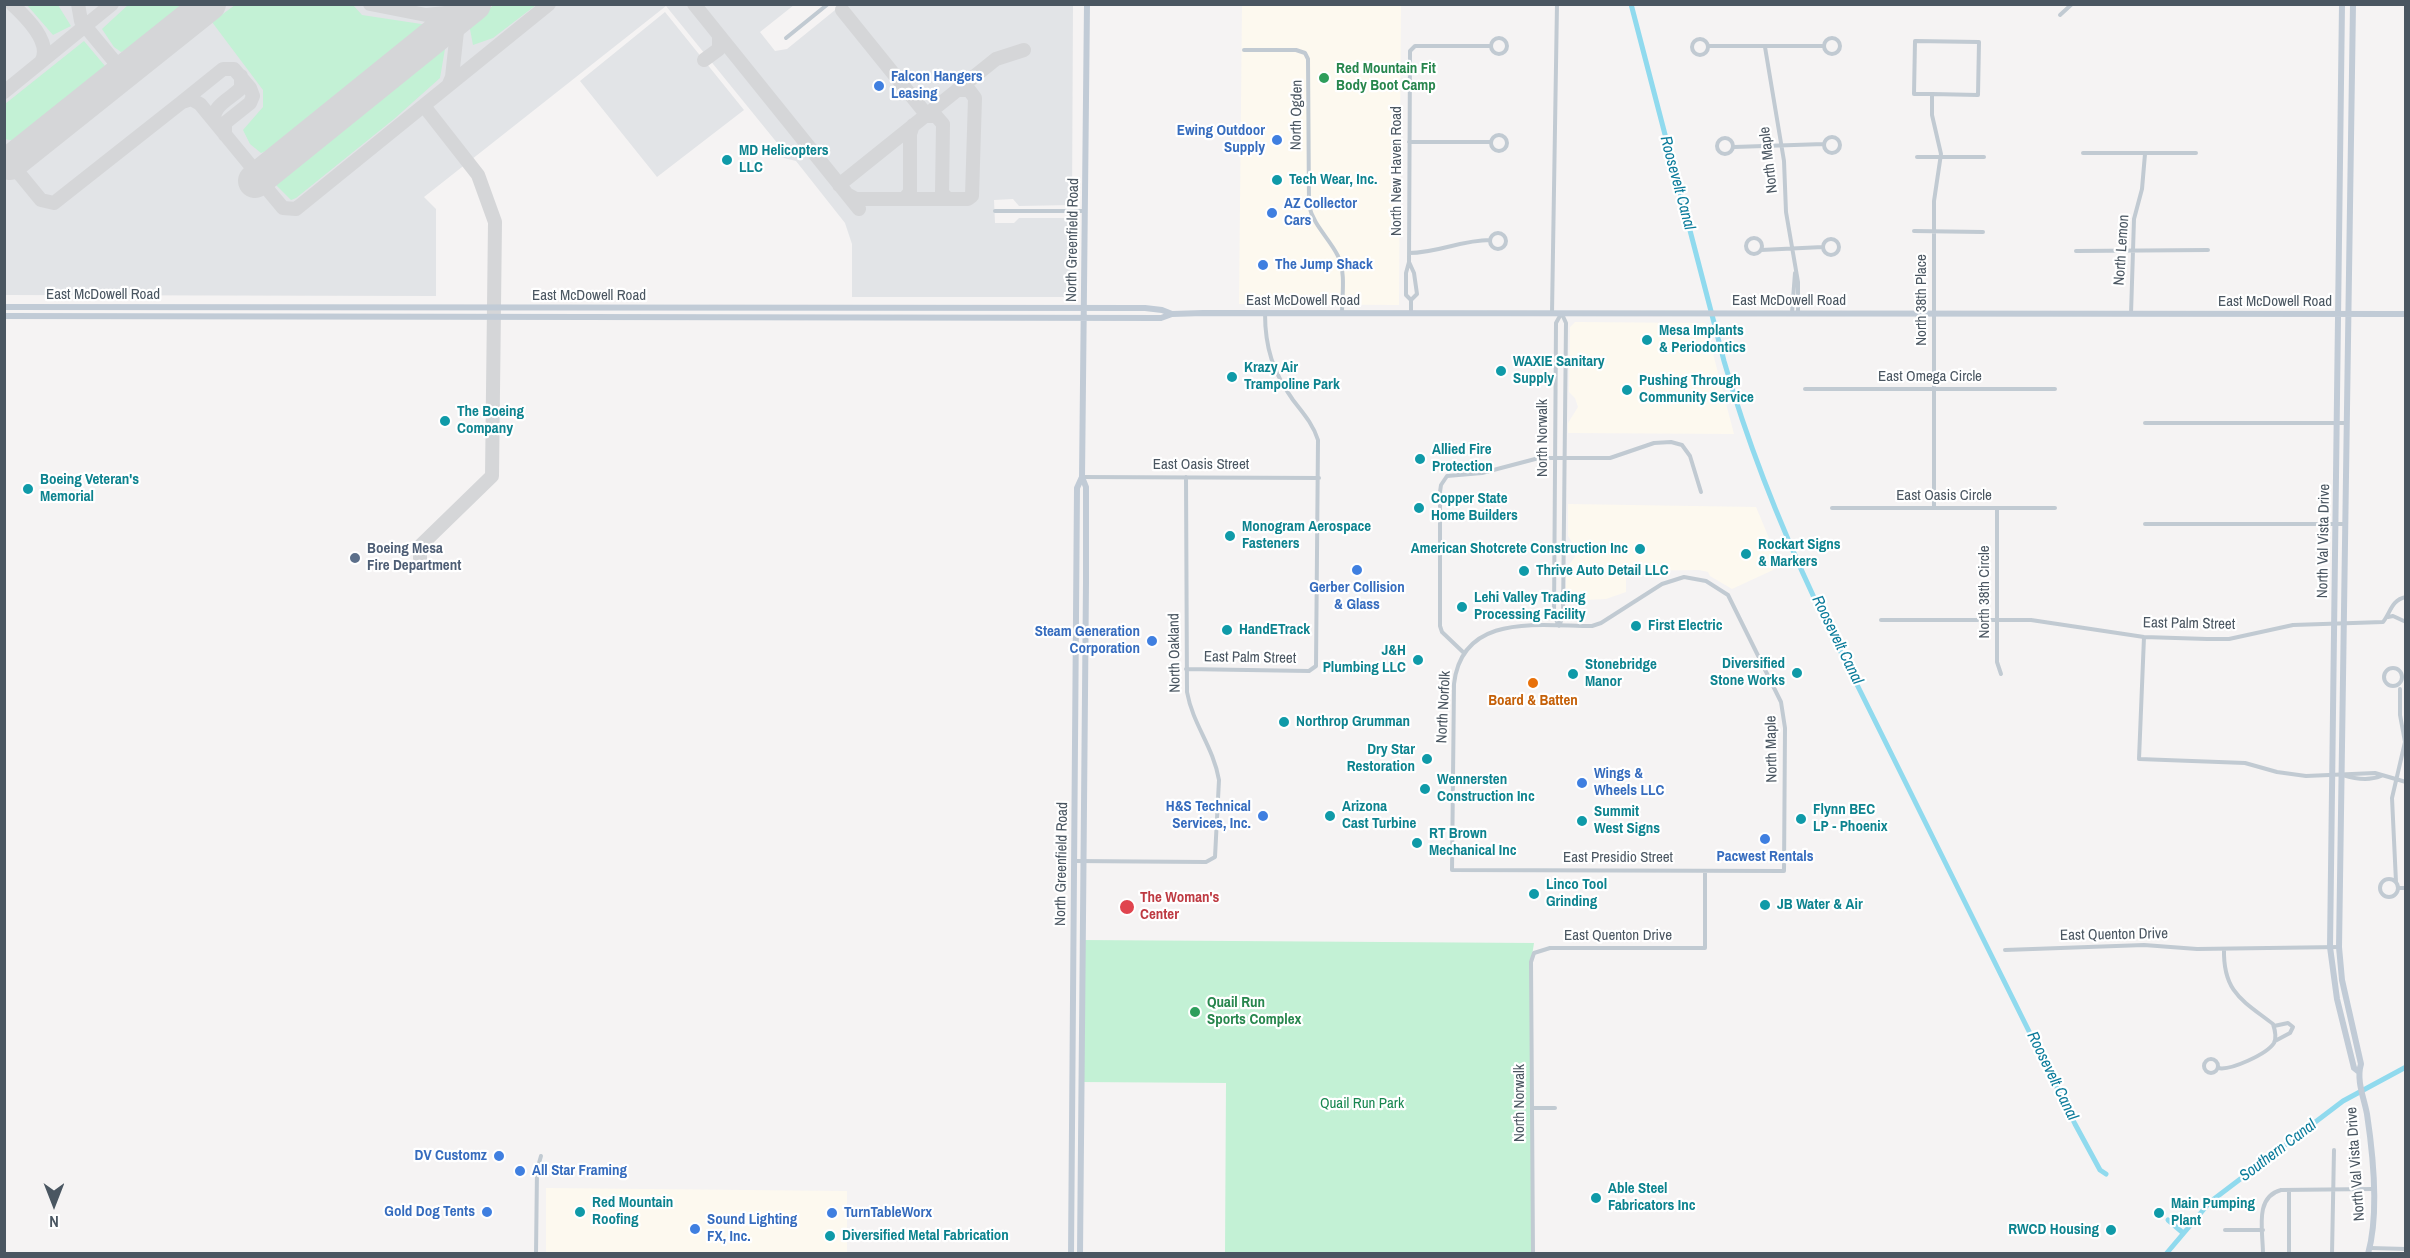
<!DOCTYPE html>
<style>
body{margin:0}
#map{position:relative;width:2410px;height:1258px;overflow:hidden;background:#f5f3f3;font-family:"Archivo Narrow",sans-serif}
canvas{display:block}
.frame{position:absolute;inset:0;border:6px solid #4a5661;pointer-events:none}
.north{position:absolute;left:24px;top:1174px;width:60px;height:60px;-webkit-text-stroke:4px #fff;paint-order:stroke;rotate:180deg;font-size:16px;font-weight:700;line-height:24px;text-align:center;color:#4a5661}
.north::after{content:'';display:block;margin:auto;width:21px;height:27px;background:#4a5661;clip-path:polygon(50% 0,100% 100%,50% 72%,0 100%)}
</style>
<div id="map">
<canvas width="2410" height="1258"></canvas>
<div class="frame"></div>
<div class="north">N</div>
</div>
<script>
const g = document.querySelector('canvas').getContext('2d');
g.lineJoin = 'round';
function fill(path, color) { g.fillStyle = color; g.fill(path, 'evenodd'); }
function stroke(path, color, width, dash) { g.strokeStyle = color; g.lineWidth = width; g.lineCap = dash ? 'butt' : 'round'; g.setLineDash(dash || []); g.stroke(path); }
function drawText(font, color, halo, rows, align = 'center') {
  g.font = font + ' "Archivo Narrow",sans-serif'; g.lineWidth = 4.5; g.setLineDash([]); g.textBaseline = 'middle'; g.strokeStyle = halo; g.fillStyle = color; for (const [text, x, y, turn = 0] of rows) {
    g.save(); g.translate(x, y); g.rotate((+turn || 0) * Math.PI / 180); g.textAlign = isNaN(turn) ? turn : align; if (halo) g.strokeText(text, 0, 0); g.fillText(text, 0, 0); g.restore();
  }
}
const commercial = new Path2D(`
 M1242,5h159l-2,300 -160,-1z
 M1575,322l130,1 29,111 -166,-1v-10l10,-16 -3,-9 -6,-6 1,-65z
 M1568,504l188,3 23,55 -6,8 -41,19 -22,-13 -2,-4 -9,-2 -73,1v21l-20,7 -40,2v-33l9,-11v-10l-7,-11z
 M546,1188l301,3v62h-301z`);
const airport = new Path2D(`
 M5,5h789l-34,27 15,19 12,-2 53,-43 -1,-1h234l-1,200 -53,1 -6,-7 -19,1 1,23h19l5,-5h51l2,2 -1,77h-219v-53l-7,-21 -49,-62 -16,-4 -7,-9 5,-4 -112,-138 -242,191 12,12v87l-431,-1z
 M665,12l79,98 -87,67 -77,-96z`);
const green = new Path2D(`
 M27,5h31l13,21 -18,9z
 M128,5v-1l55,1 -57,45 -5,2 -7,-5 -12,-18z
 M353,5l9,10 66,10 -150,121 -17,7 -11,-9 -7,-14 20,-23v-17l-51,-68 23,-17z
 M494,5h42l-43,33 -20,7 -4,-21z
 M84,41l21,25 -91,75 -9,-2v-35z
 M446,43l-6,35 -46,41 -98,79 -5,2 -15,-15 3,-8z
 M1082,940l452,3 -3,19 2,291h-308l1,-170 -145,-1z`);
const canal = new Path2D(`
 M1631,4l93,357c24,84 56,164 93,243l258,520 25,46 6,4
 M2168,1220l14,12
 M2166,1254l44,-52 133,-101 63,-34`);
const taxiway = new Path2D(`
 M12,4c14,13 41,39 29,58
 M78,4l3,17 43,52
 M370,4l56,11 40,-4
 M694,4l165,205
 M842,10l84,104
 M704,60l15,-11v-14
 M448,86l4,-9 6,-55 8,-11
 M4,92l108,-88
 M182,102l41,-33h11l16,19 3,8 -3,7 -25,20v12
 M924,116h12l7,8 -1,69 6,6
 M215,122c-5,-16 17,-24 26,-34v-12
 M4,155l37,45 13,3 128,-101 9,-3 9,5 60,73
 M258,178l25,30 13,1 253,-205
 M839,185l157,-126 28,-9
 M847,194l9,5h112l4,-3 3,-98 -6,-8h-12
 M904,199l6,-7v-58l3,-9
 M420,559v-13l72,-70 3,-254 -17,-47 -54,-69`);
const runway = new Path2D(`
 M10,163l199,-159
 M255,181l219,-177`);
const street = new Path2D(`
 M2188,4h18
 M2060,15l12,-11
 M1824 46a8 8 0 1 1 16 0a8 8 0 1 1-16 0Z
 M786,38l42,-34
 M1491 46a8 8 0 1 1 16 0a8 8 0 1 1-16 0Z
 M1692 47a8 8 0 1 1 16 0a8 8 0 1 1-16 0Z
 M1709,46h114
 M1765,47l19,114 2,51 12,70v31
 M1244,50h52l9,3 3,6 1,147c5,20 20,32 29,50 8,17 4,39 4,57
 M1932,94l46,1 1,-53 -64,-1 -1,53h18v21l9,39 -7,47v307
 M1491 143a8 8 0 1 1 16 0a8 8 0 1 1-16 0Z
 M1824 145a8 8 0 1 1 16 0a8 8 0 1 1-16 0Z
 M1717 146a8 8 0 1 1 16 0a8 8 0 1 1-16 0Z
 M1409,142h82
 M1734,147l90,-3
 M2083,153h113
 M1917,157h67
 M995,211h90
 M1914,231l69,1
 M1490 241a8 8 0 1 1 16 0a8 8 0 1 1-16 0Z
 M1746 246a8 8 0 1 1 16 0a8 8 0 1 1-16 0Z
 M1823 247a8 8 0 1 1 16 0a8 8 0 1 1-16 0Z
 M1761,250l62,-3
 M2076,251l132,-1
 M1409,253c29,0 52,-13 81,-13
 M1409,262l1,-211 5,-5h76
 M1411,313v-13l6,-6 -3,-21 -5,-11 -3,11v22l5,5
 M1552,313l5,-309
 M1792,313l3,-40
 M2131,314l3,-95 8,-30 3,-35
 M1805,389h250
 M2145,423h202
 M1082,477l237,1
 M1832,508h223
 M1997,508v154l4,12
 M2145,524h200
 M1684,577l22,4 22,14 53,107 4,26 -1,143 -332,-1 2,-186c8,-72 86,-58 138,-58l9,-3 61,-39z
 M2388,617l5,-1 13,6
 M1881,620h150l113,17 63,2h22l64,-14 90,-3c8,-10 8,-22 23,-25
 M1559,626l-5,-11 2,-292 5,-9
 M1559,626l4,-10 3,-293 -4,-9
 M2144,637l-5,122 106,4 32,9 29,4 69,-3 31,9
 M1464,653l-22,-21 -2,-6v-134l1,-7 6,-9 35,-3 57,-15h71l44,-15 17,-1 11,3 8,11 11,36
 M2384 677a9 9 0 1 1 18 0a9 9 0 1 1-18 0Z
 M1186,669l123,2 7,-5 2,-226c-5,-16 -15,-27 -25,-40 -20,-28 -28,-52 -28,-87
 M2343,775c12,4 26,6 38,1
 M1074,861l132,1 9,-5 4,-77c-6,-34 -26,-55 -32,-88l-1,-215
 M2380 888a9 9 0 1 1 18 0a9 9 0 1 1-18 0Z
 M2396,882l-4,-84 13,-56 -5,-27v-26
 M2398,888h8
 M2005,950l139,-5 53,4 142,-2
 M2274,1026l14,-3 5,4 -3,6 -15,8
 M2204 1066a7 7 0 1 1 14 0a7 7 0 1 1-14 0Z
 M2218,1068c12,3 49,-14 56,-25 3,-6 1,-13 -1,-19 -31,-24 -50,-32 -49,-75
 M1532,1108h23
 M2289,1190v64
 M2225,1230h38
 M2370,1248l36,1
 M536,1254l1,-84 4,-14
 M1533,1254l-2,-292 3,-9 16,-5h155v-77
 M2263,1254c0,-23 -9,-57 18,-64l92,-1
 M2332,1254l2,-104`);
const secondary = new Path2D(`
 M2342,4l-12,943 7,52 17,69 5,4
 M2353,4l-14,943 3,33 19,84c-5,16 3,34 6,50 6,40 12,101 1,140
 M4,307l1141,1 17,2 10,4
 M4,316l1157,2 11,-4 31,-1 1203,1
 M1071,1254l6,-766 5,-11
 M1080,1254l6,-672v-95l-4,-10 5,-473`);
const markers = [
 [1324,78,6,"#2e9e5b"],
 [879,86,6,"#3f7fe0"],
 [1277,140,6,"#3f7fe0"],
 [727,160,6,"#0f9aa8"],
 [1277,180,6,"#0f9aa8"],
 [1272,213,6,"#3f7fe0"],
 [1263,265,6,"#3f7fe0"],
 [1647,340,6,"#0f9aa8"],
 [1501,371,6,"#0f9aa8"],
 [1232,377,6,"#0f9aa8"],
 [1627,390,6,"#0f9aa8"],
 [445,421,6,"#0f9aa8"],
 [1420,459,6,"#0f9aa8"],
 [28,489,6,"#0f9aa8"],
 [1419,508,6,"#0f9aa8"],
 [1230,536,6,"#0f9aa8"],
 [1640,549,6,"#0f9aa8"],
 [1746,554,6,"#0f9aa8"],
 [355,558,6,"#5c6f8a"],
 [1357,570,6,"#3f7fe0"],
 [1524,571,6,"#0f9aa8"],
 [1462,607,6,"#0f9aa8"],
 [1636,626,6,"#0f9aa8"],
 [1227,630,6,"#0f9aa8"],
 [1152,641,6,"#3f7fe0"],
 [1418,660,6,"#0f9aa8"],
 [1797,673,6,"#0f9aa8"],
 [1573,674,6,"#0f9aa8"],
 [1533,683,6,"#e8710a"],
 [1284,722,6,"#0f9aa8"],
 [1427,759,6,"#0f9aa8"],
 [1582,783,6,"#3f7fe0"],
 [1425,789,6,"#0f9aa8"],
 [1263,816,6,"#3f7fe0"],
 [1330,816,6,"#0f9aa8"],
 [1801,819,6,"#0f9aa8"],
 [1582,821,6,"#0f9aa8"],
 [1765,839,6,"#3f7fe0"],
 [1417,843,6,"#0f9aa8"],
 [1534,894,6,"#0f9aa8"],
 [1765,905,6,"#0f9aa8"],
 [1127,907,8,"#e0444e"],
 [1195,1012,6,"#2e9e5b"],
 [499,1156,6,"#3f7fe0"],
 [520,1171,6,"#3f7fe0"],
 [1596,1198,6,"#0f9aa8"],
 [487,1212,6,"#3f7fe0"],
 [580,1212,6,"#0f9aa8"],
 [832,1213,6,"#3f7fe0"],
 [2159,1213,6,"#0f9aa8"],
 [695,1229,6,"#3f7fe0"],
 [2111,1230,6,"#0f9aa8"],
 [830,1236,6,"#0f9aa8"]
];
const leisureNames = [
 ["Red Mountain Fit",1336,69],
 ["Body Boot Camp",1336,86],
 ["Quail Run",1207,1003],
 ["Sports Complex",1207,1020]
];
const shopNames = [
 ["Falcon Hangers",891,77],
 ["Leasing",891,94],
 ["Ewing Outdoor",1265,131,"right"],
 ["Supply",1265,148,"right"],
 ["AZ Collector",1284,204],
 ["Cars",1284,221],
 ["The Jump Shack",1275,265],
 ["Gerber Collision",1357,588,"center"],
 ["& Glass",1357,605,"center"],
 ["Steam Generation",1140,632,"right"],
 ["Corporation",1140,649,"right"],
 ["Wings &",1594,774],
 ["Wheels LLC",1594,791],
 ["H&S Technical",1251,807,"right"],
 ["Services, Inc.",1251,824,"right"],
 ["Pacwest Rentals",1765,857,"center"],
 ["DV Customz",487,1156,"right"],
 ["All Star Framing",532,1171],
 ["Gold Dog Tents",475,1212,"right"],
 ["TurnTableWorx",844,1213],
 ["Sound Lighting",707,1220],
 ["FX, Inc.",707,1237]
];
const streetNames = [
 ["North Ogden",1297,115,-89],
 ["North Maple",1769,160,-97],
 ["North New Haven Road",1397,171,-90],
 ["North Greenfield Road",1073,240,-89],
 ["North Lemon",2122,250,-86],
 ["East McDowell Road",103,295],
 ["East McDowell Road",589,296],
 ["North 38th Place",1922,300,-90],
 ["East McDowell Road",1303,301],
 ["East McDowell Road",1789,301],
 ["East McDowell Road",2275,302],
 ["East Omega Circle",1930,377],
 ["North Norwalk",1543,438,-90],
 ["East Oasis Street",1201,465],
 ["East Oasis Circle",1944,496],
 ["North Val Vista Drive",2324,541,-89],
 ["North 38th Circle",1985,592,-90],
 ["East Palm Street",2189,624,1],
 ["North Oakland",1175,653,-91],
 ["East Palm Street",1250,658,1],
 ["North Norfolk",1444,707,-87],
 ["North Maple",1772,749,-91],
 ["East Presidio Street",1618,858],
 ["North Greenfield Road",1062,864,-89],
 ["East Quenton Drive",2114,935,-1],
 ["East Quenton Drive",1618,936],
 ["North Norwalk",1520,1103,-90],
 ["North Val Vista Drive",2356,1164,-94]
];
const cultureNames = [
 ["MD Helicopters",739,151],
 ["LLC",739,168],
 ["Tech Wear, Inc.",1289,180],
 ["Mesa Implants",1659,331],
 ["& Periodontics",1659,348],
 ["WAXIE Sanitary",1513,362],
 ["Supply",1513,379],
 ["Krazy Air",1244,368],
 ["Trampoline Park",1244,385],
 ["Pushing Through",1639,381],
 ["Community Service",1639,398],
 ["The Boeing",457,412],
 ["Company",457,429],
 ["Allied Fire",1432,450],
 ["Protection",1432,467],
 ["Boeing Veteran's",40,480],
 ["Memorial",40,497],
 ["Copper State",1431,499],
 ["Home Builders",1431,516],
 ["Monogram Aerospace",1242,527],
 ["Fasteners",1242,544],
 ["Rockart Signs",1758,545],
 ["& Markers",1758,562],
 ["American Shotcrete Construction Inc",1628,549,"right"],
 ["Thrive Auto Detail LLC",1536,571],
 ["Lehi Valley Trading",1474,598],
 ["Processing Facility",1474,615],
 ["First Electric",1648,626],
 ["HandETrack",1239,630],
 ["J&H",1406,651,"right"],
 ["Plumbing LLC",1406,668,"right"],
 ["Diversified",1785,664,"right"],
 ["Stone Works",1785,681,"right"],
 ["Stonebridge",1585,665],
 ["Manor",1585,682],
 ["Northrop Grumman",1296,722],
 ["Dry Star",1415,750,"right"],
 ["Restoration",1415,767,"right"],
 ["Wennersten",1437,780],
 ["Construction Inc",1437,797],
 ["Arizona",1342,807],
 ["Cast Turbine",1342,824],
 ["Flynn BEC",1813,810],
 ["LP - Phoenix",1813,827],
 ["Summit",1594,812],
 ["West Signs",1594,829],
 ["RT Brown",1429,834],
 ["Mechanical Inc",1429,851],
 ["Linco Tool",1546,885],
 ["Grinding",1546,902],
 ["JB Water & Air",1777,905],
 ["Able Steel",1608,1189],
 ["Fabricators Inc",1608,1206],
 ["Red Mountain",592,1203],
 ["Roofing",592,1220],
 ["Main Pumping",2171,1204],
 ["Plant",2171,1221],
 ["RWCD Housing",2099,1230,"right"],
 ["Diversified Metal Fabrication",842,1236]
];
const serviceNames = [
 ["Boeing Mesa",367,549],
 ["Fire Department",367,566]
];
const foodNames = [
 ["Board & Batten",1533,701]
];
const healthNames = [
 ["The Woman's",1140,898],
 ["Center",1140,915]
];
const parkNames = [
 ["Quail Run Park",1362,1104]
];
const waterNames = [
 ["Roosevelt Canal",1677,183,75],
 ["Roosevelt Canal",1837,640,64],
 ["Roosevelt Canal",2052,1076,64],
 ["Southern Canal",2278,1151,-37]
];
fill(commercial, '#fdf9ef');
fill(airport, '#e2e4e7');
fill(green, '#c3f1d5');
stroke(canal, '#90daee', 5);
stroke(taxiway, '#d5d6d8', 14);
stroke(runway, '#d5d6d8', 34);
stroke(street, '#c1cad2', 4);
stroke(secondary, '#c1cbd6', 6);
for (const [x, y, r, color] of markers) { const dot = new Path2D(); dot.arc(x, y, r, 0, 2 * Math.PI); g.fillStyle = color; g.fill(dot); stroke(dot, '#fff', 2); }
drawText('bold 15px', '#27864d', '#fff', leisureNames, 'left');
drawText('bold 15px', '#366cbe', '#fff', shopNames, 'left');
drawText('15px', '#4a5661', '#fff', streetNames);
drawText('bold 15px', '#0d838f', '#fff', cultureNames, 'left');
drawText('bold 15px', '#4e5e75', '#fff', serviceNames, 'left');
drawText('bold 15px', '#c56008', '#fff', foodNames);
drawText('bold 15px', '#be3a42', '#fff', healthNames, 'left');
drawText('15px', '#17864f', '#fff', parkNames);
drawText('italic 16px', '#0c7c9b', '#fff', waterNames);
</script>
